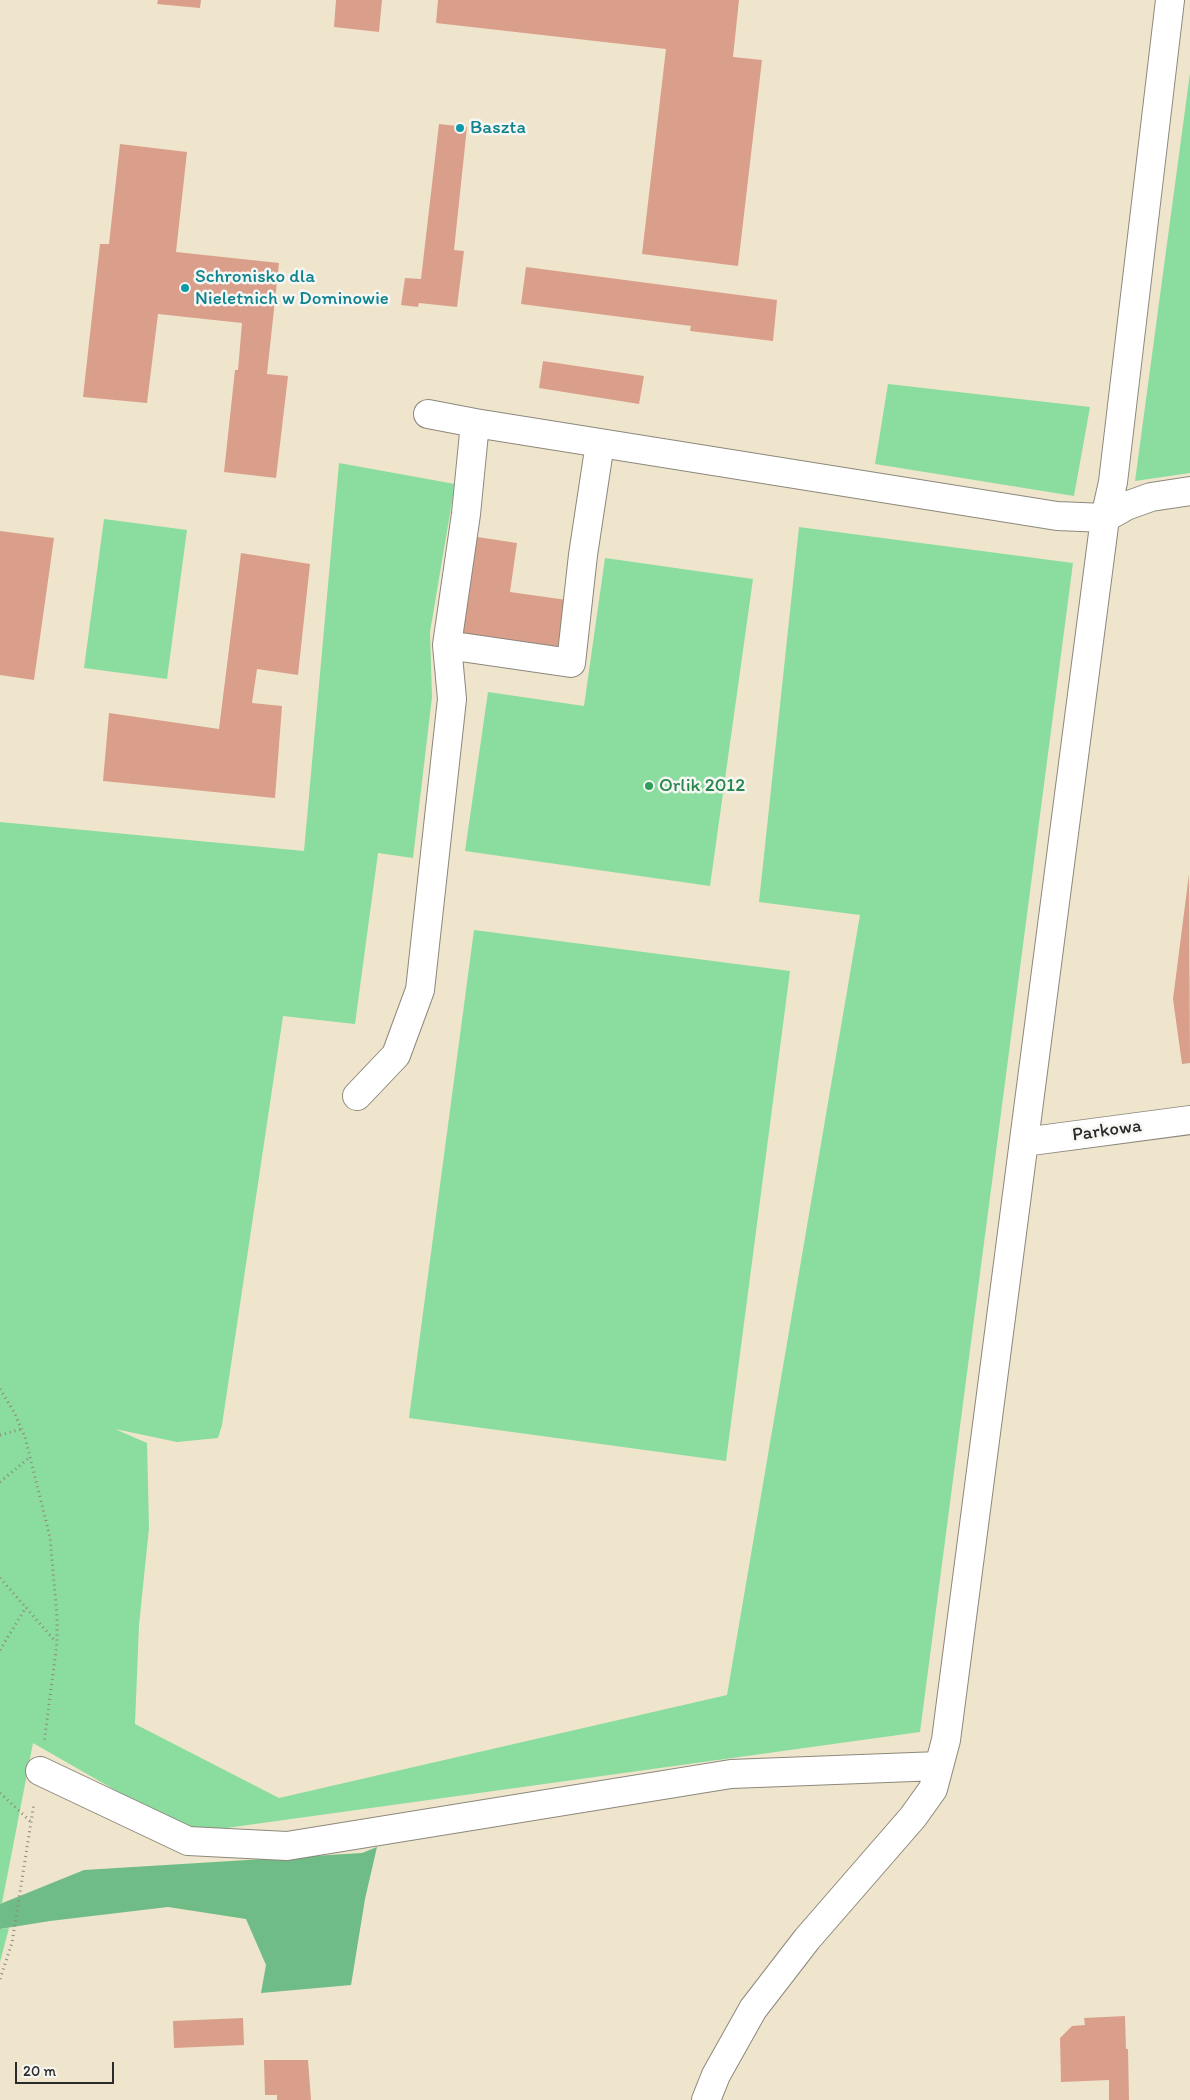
<!DOCTYPE html>
<style>
body{margin:0}
#map{position:relative;width:1190px;height:2100px;overflow:hidden;background:#efe5cc;font-family:Itim,sans-serif}
canvas{display:block}
.scale{position:absolute;left:15px;top:2062px;width:99px;height:22px;box-sizing:border-box;border:2px solid #2b2b2b;border-top:0;padding-left:6px;font-size:15px;line-height:18px;white-space:nowrap;color:#2b2b2b;-webkit-text-stroke:4px #f6f6f2;paint-order:stroke}
</style>
<div id="map">
<canvas width="1190" height="2100"></canvas>
<div class="scale">20 m</div>
</div>
<script>
const g = document.querySelector('canvas').getContext('2d');
g.lineJoin = 'round';
function fill(path, color) { g.fillStyle = color; g.fill(path, 'evenodd'); }
function stroke(path, color, width, dash) { g.strokeStyle = color; g.lineWidth = width; g.lineCap = dash ? 'butt' : 'round'; g.setLineDash(dash || []); g.stroke(path); }
function drawText(font, color, halo, rows, align = 'center') {
  g.font = font + ' Itim,sans-serif'; g.lineWidth = 5; g.setLineDash([]); g.textBaseline = 'middle'; g.strokeStyle = halo; g.fillStyle = color; for (const [text, x, y, turn = 0] of rows) {
    g.save(); g.translate(x, y); g.rotate((+turn || 0) * Math.PI / 180); g.textAlign = isNaN(turn) ? turn : align; if (halo) g.strokeText(text, 0, 0); g.fillText(text, 0, 0); g.restore();
  }
}
const green = new Path2D(`
 M1190,73v400l-55,8z
 M888,384l202,23 -16,89 -199,-32z
 M339,463l116,21 -25,148 2,65 -19,161 -35,-5 -23,171 -72,-8 -61,409 -4,13 -41,4 -62,-13 32,14 2,85 -10,97 -4,99 144,74 448,-103 133,-780 -101,-13 40,-375 274,36 -153,1169 -730,101 -157,-90 -31,160 -2,1v-1082l304,29z
 M104,519l83,11 -20,149 -83,-11z
 M605,558l148,21 -43,307 -245,-35 23,-159 96,14z
 M474,930l316,41 -64,490 -317,-43z
 M9,1928l-9,34v-33z`);
const forest = new Path2D(`
 M377,1847l-12,52 -14,86 -90,8 5,-28 -20,-46 -78,-12 -118,14 -50,8v-25l84,-34 278,-17z`);
const building = new Path2D(`
 M158,0h43l-1,8 -43,-4z
 M336,0h46l-3,32 -45,-5z
 M438,0h301l-6,57 29,3 -24,206 -96,-12 24,-205 -230,-26z
 M439,124l28,3 -13,123 10,1 -7,56 -38,-4 -1,4 -17,-2 4,-27 16,1z
 M120,144l67,8 -11,100 103,11 -12,111 21,2 -12,102 -52,-6 11,-102h3l4,-47 -84,-9 -11,89 -64,-6 17,-153h9z
 M526,267l251,33 -4,41 -83,-10 1,-5 -170,-22z
 M543,361l101,15 -5,28 -100,-16z
 M0,531l54,7 -20,142 -34,-5z
 M471,536l46,7 -7,49 64,9 -8,55 -110,-16z
 M241,553l69,11 -12,111 -41,-6 -5,34 30,3 -7,92 -172,-17 6,-68 110,16z
 M1189,874l1,189 -8,1 -9,-65z
 M1125,2016l1,33h2l1,51h-20v-20l-48,2 -1,-44 12,-12 13,-1 -1,-7z
 M243,2018l1,27 -70,3 -1,-27z
 M264,2060h44l3,40h-34v-5h-12z`);
const path = new Path2D(`
 M0,1389l14,23 11,25 25,100 7,80v26l-13,100
 M0,1435l22,-6
 M0,1482l30,-25
 M0,1578l56,64
 M0,1650l26,-43
 M0,1793l30,28
 M0,1979l12,-36 22,-140`);
const minor = new Path2D(`
 M428,414l47,9 582,93 48,2 21,-12 25,-9 39,-6
 M447,645l124,18 12,-108 17,-112
 M357,1096l39,-41 24,-65 32,-291 -5,-54 19,-131 9,-91
 M1024,1142l166,-22
 M40,1771l148,70 99,5 444,-72 208,-8
 M706,2100l10,-25 37,-66 54,-70 106,-122 20,-28 13,-49 159,-1222 8,-36 57,-482`);
const markers = [
 [460,128,5,"#0f9aa8"],
 [185,288,5,"#0f9aa8"],
 [649,786,5,"#2e9e5b"]
];
const cultureNames = [
 ["Baszta",470,128],
 ["Schronisko dla",195,277],
 ["Nieletnich w Dominowie",195,299]
];
const leisureNames = [
 ["Orlik 2012",659,786]
];
const streetNames = [
 ["Parkowa",1107,1131,-8]
];
fill(green, '#8add9f');
fill(forest, '#6fbc86');
fill(building, '#da9f8b');
stroke(minor, '#8d887c', 30);
stroke(path, '#8d887c', 3, [1, 4]);
stroke(minor, '#fff', 28);
for (const [x, y, r, color] of markers) { const dot = new Path2D(); dot.arc(x, y, r, 0, 2 * Math.PI); g.fillStyle = color; g.fill(dot); stroke(dot, '#f6f6f2', 2); }
drawText('19px', '#0d838f', '#f6f6f2', cultureNames, 'left');
drawText('19px', '#27864d', '#f6f6f2', leisureNames, 'left');
drawText('19px', '#2b2b2b', '#f6f6f2', streetNames);
</script>
